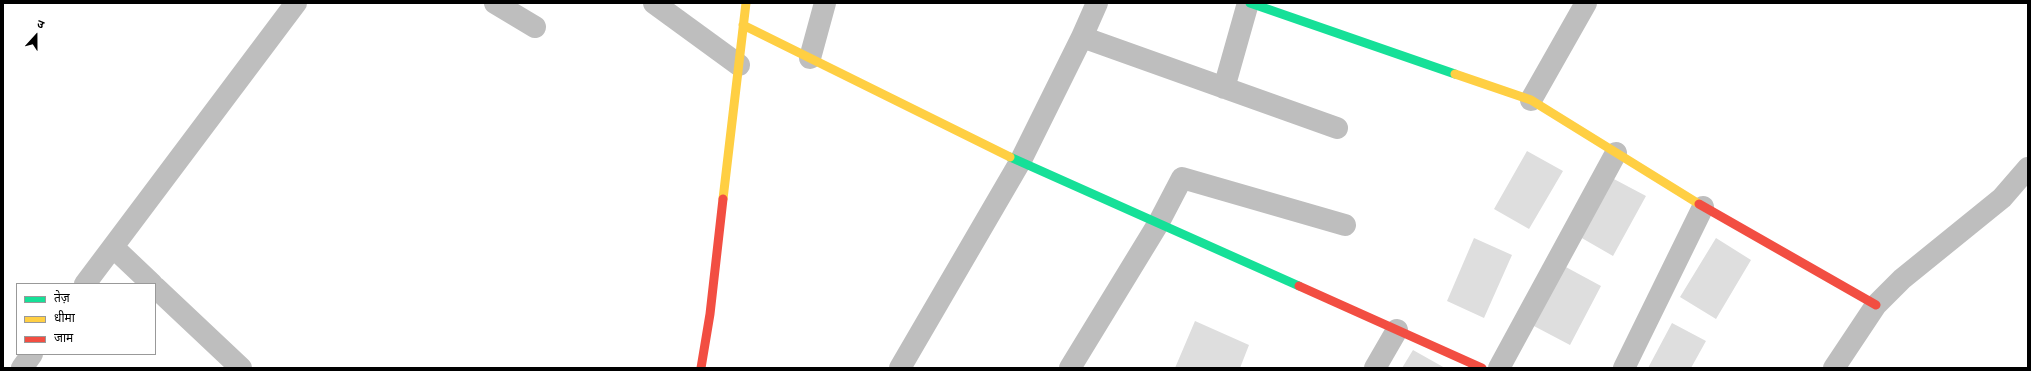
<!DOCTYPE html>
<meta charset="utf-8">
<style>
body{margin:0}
#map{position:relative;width:2031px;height:371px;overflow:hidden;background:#fff;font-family:Roboto,"Noto Sans Devanagari",sans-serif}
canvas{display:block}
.frame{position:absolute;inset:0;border:4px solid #000;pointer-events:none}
.legend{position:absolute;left:16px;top:283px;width:140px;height:72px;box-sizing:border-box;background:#fff;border:1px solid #999;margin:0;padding:5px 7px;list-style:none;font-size:12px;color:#000}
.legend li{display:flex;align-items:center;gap:8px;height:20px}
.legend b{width:20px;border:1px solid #999}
.north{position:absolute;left:16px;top:16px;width:40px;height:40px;-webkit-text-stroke:3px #fff;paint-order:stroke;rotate:21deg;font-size:11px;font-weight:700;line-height:16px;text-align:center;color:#000}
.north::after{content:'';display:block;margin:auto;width:14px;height:18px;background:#000;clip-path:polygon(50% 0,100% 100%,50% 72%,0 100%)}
</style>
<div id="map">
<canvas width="2031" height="371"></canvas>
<div class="frame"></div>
<ul class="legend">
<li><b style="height:5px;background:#16e098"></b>तेज़</li>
<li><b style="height:5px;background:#ffcf43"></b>धीमा</li>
<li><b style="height:5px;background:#f24e42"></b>जाम</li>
</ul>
<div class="north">उ</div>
</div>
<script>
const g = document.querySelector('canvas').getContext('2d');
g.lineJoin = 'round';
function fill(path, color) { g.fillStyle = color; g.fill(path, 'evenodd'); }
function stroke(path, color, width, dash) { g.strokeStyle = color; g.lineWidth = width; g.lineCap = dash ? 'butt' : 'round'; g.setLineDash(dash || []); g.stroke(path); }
const building = new Path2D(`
 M1527,151l36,20 -34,58 -35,-20z
 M1612,178l34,18 -33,60 -33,-19z
 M1474,238l38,17 -28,63 -37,-17z
 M1716,238l35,22 -35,59 -36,-22z
 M1564,266l37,20 -31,59 -38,-20z
 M1195,321l54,24 -9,23h-65z
 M1672,323l34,18 -15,27h-43z
 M1413,350l32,18h-43z`);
const street = new Path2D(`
 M495,3l40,24
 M654,3l85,62
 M1097,3l-15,34 255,91
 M810,58l15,-55
 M1224,88l24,-85
 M1531,100l55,-97
 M113,247l39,37
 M85,284l211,-281
 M155,287l86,81
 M22,368l10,-14
 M900,368l120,-206 62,-125
 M1070,368l88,-144 24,-46 163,47
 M1375,368l22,-38
 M1499,368l117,-215
 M1624,368l79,-161
 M1834,368l42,-63 26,-26 100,-81 26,-30`);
const fast = new Path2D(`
 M1250,3l205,71
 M1010,157l289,129`);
const slow = new Path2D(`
 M743,25l267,132
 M1455,74l76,26 168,104
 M723,199l23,-196`);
const jam = new Path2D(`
 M1699,204l177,101
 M1299,286l183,82
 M701,368l9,-54 13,-115`);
fill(building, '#dedede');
stroke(street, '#bebebe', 22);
stroke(fast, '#16e098', 9);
stroke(slow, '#ffcf43', 9);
stroke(jam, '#f24e42', 9);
</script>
